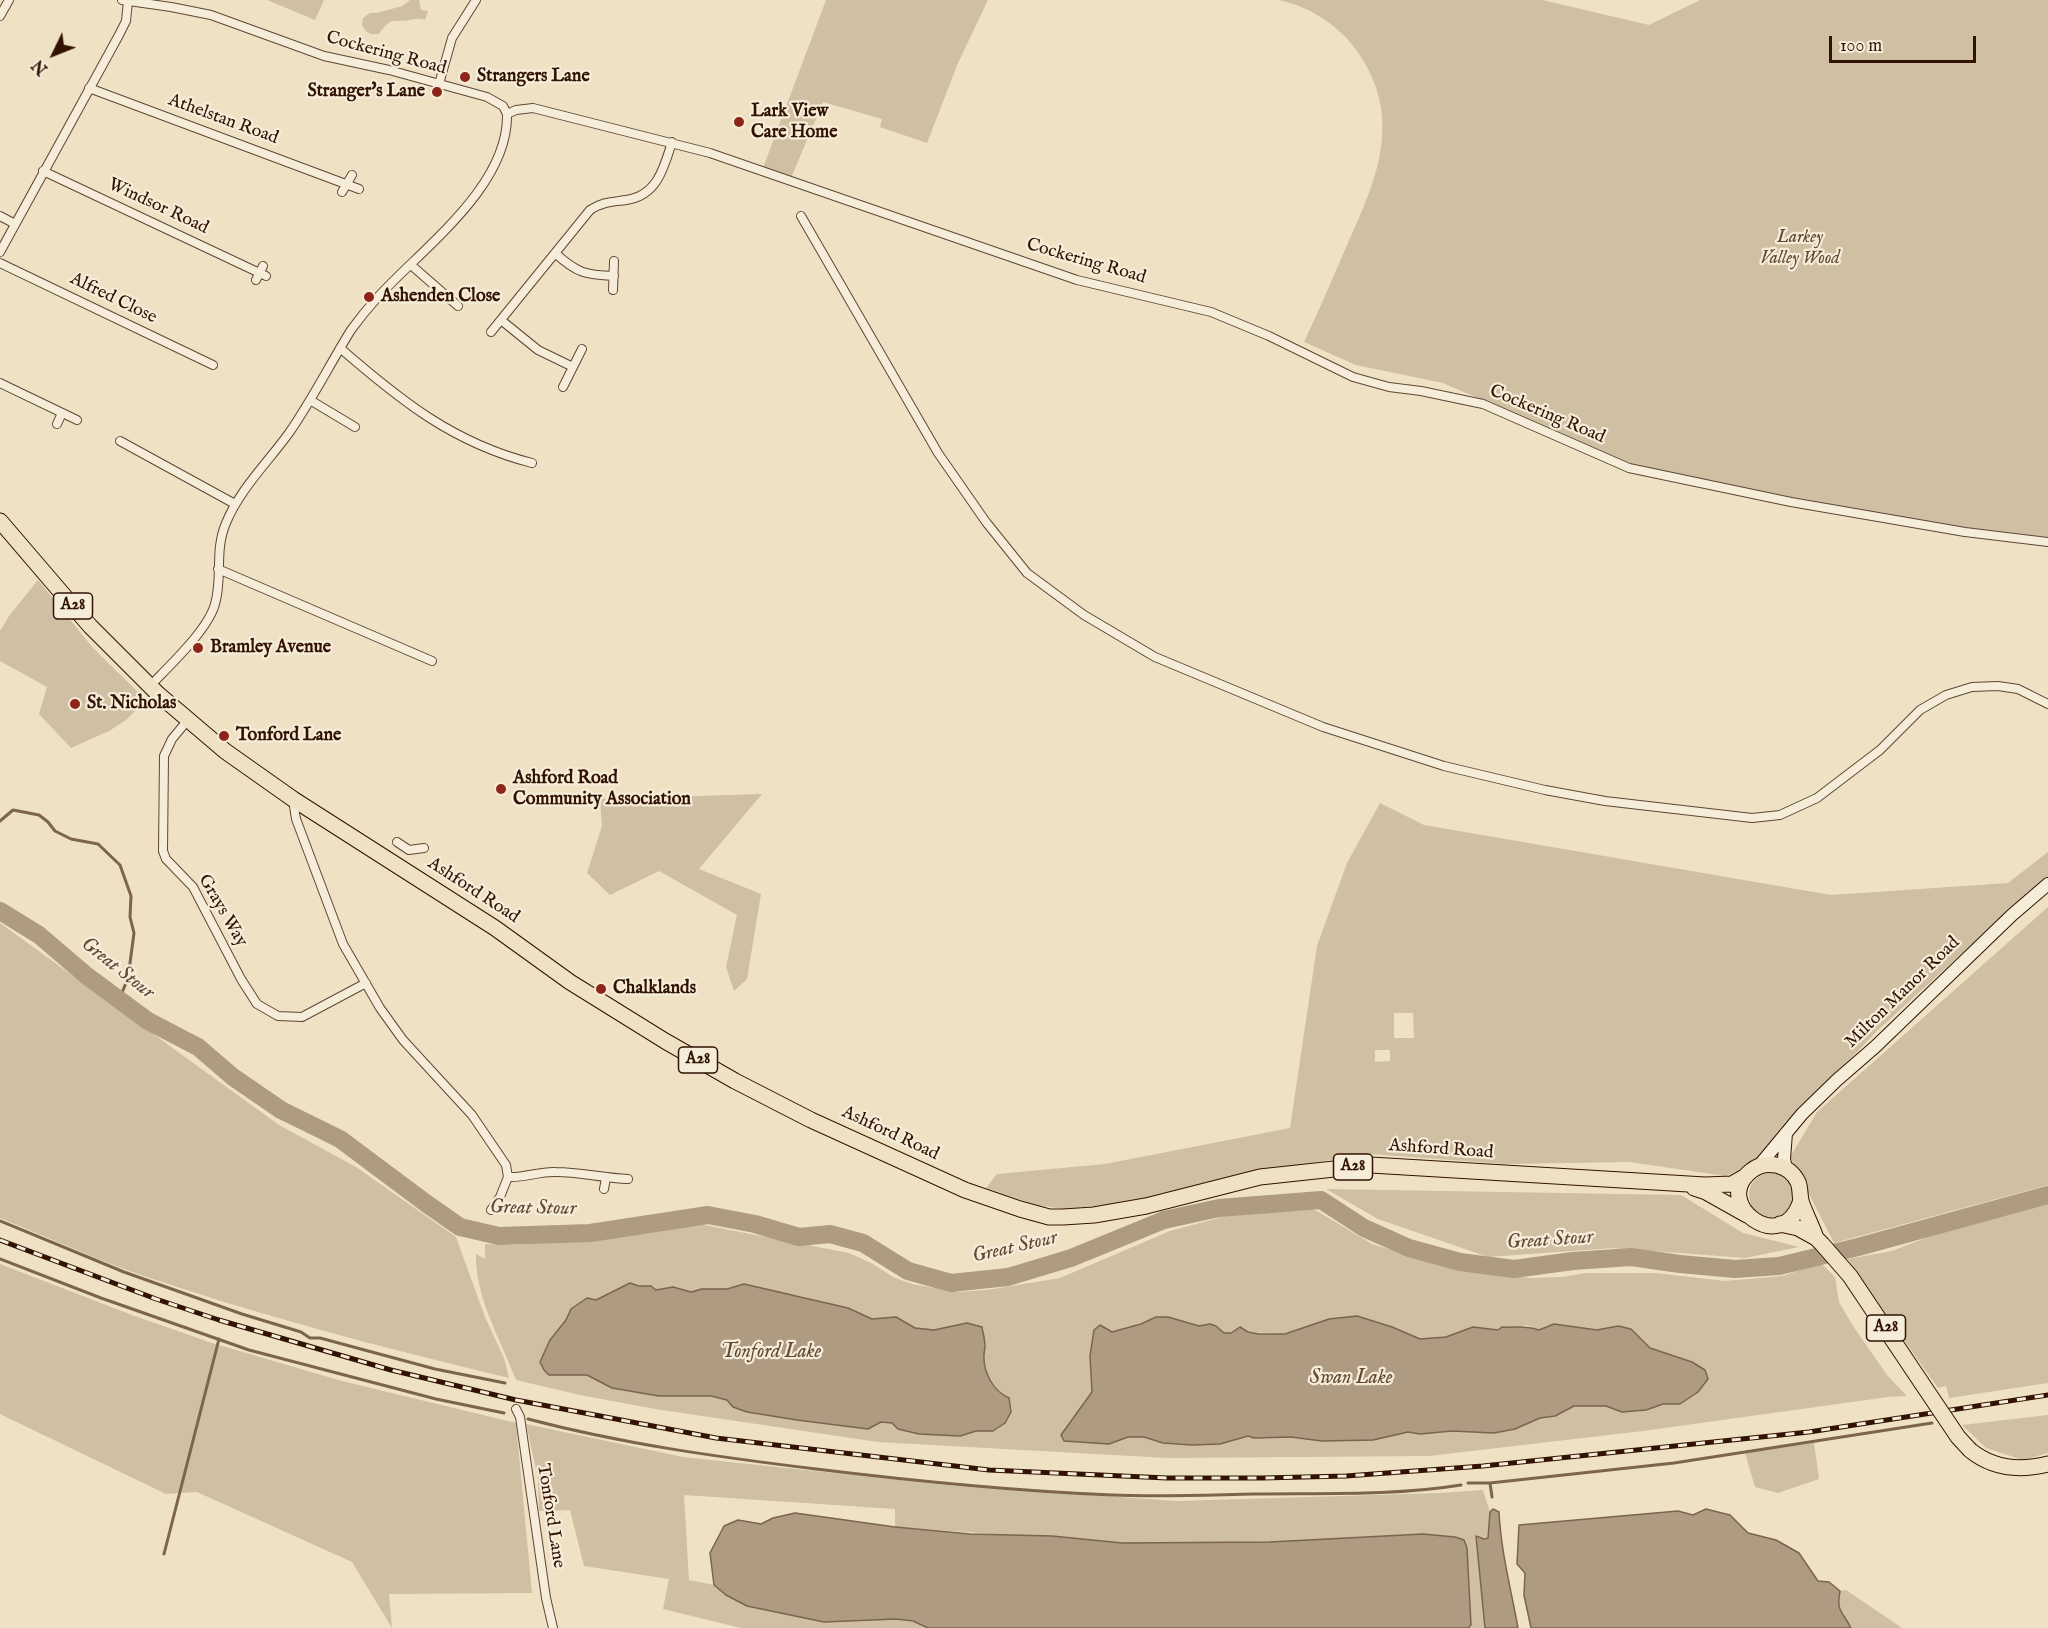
<!DOCTYPE html>
<style>
body{margin:0}
#map{position:relative;width:2048px;height:1628px;overflow:hidden;background:#efe2c4;font-family:"IM FELL English",serif}
canvas{display:block}
.north{position:absolute;left:24px;top:24px;width:60px;height:60px;-webkit-text-stroke:4px #f5ecd9;paint-order:stroke;rotate:227deg;font-size:16px;font-weight:700;line-height:24px;text-align:center;color:#311203}
.north::after{content:'';display:block;margin:auto;width:21px;height:27px;background:#311203;clip-path:polygon(50% 0,100% 100%,50% 72%,0 100%)}
.scale{position:absolute;left:1829px;top:36px;width:147px;height:27px;box-sizing:border-box;border:3px solid #311203;border-top:0;padding-left:8px;font-size:18px;line-height:21px;white-space:nowrap;color:#311203;-webkit-text-stroke:4px #f5ecd9;paint-order:stroke}
</style>
<div id="map">
<canvas width="2048" height="1628"></canvas>
<div class="north">N</div>
<div class="scale">100 m</div>
</div>
<script>
const g = document.querySelector('canvas').getContext('2d');
g.lineJoin = 'round';
function fill(path, color) { g.fillStyle = color; g.fill(path, 'evenodd'); }
function stroke(path, color, width, dash) { g.strokeStyle = color; g.lineWidth = width; g.lineCap = dash ? 'butt' : 'round'; g.setLineDash(dash || []); g.stroke(path); }
function drawText(font, color, halo, rows, align = 'center') {
  g.font = font + ' "IM FELL English",serif'; g.lineWidth = 4.5; g.setLineDash([]); g.textBaseline = 'middle'; g.strokeStyle = halo; g.fillStyle = color; for (const [text, x, y, turn = 0] of rows) {
    g.save(); g.translate(x, y); g.rotate((+turn || 0) * Math.PI / 180); g.textAlign = isNaN(turn) ? turn : align; if (halo) g.strokeText(text, 0, 0); g.fillText(text, 0, 0); g.restore();
  }
}
const green = new Path2D(`
 M267,0h57l-9,20z
 M410,0h9l2,10 7,1 -3,9c-6,-2 -8,-1 -15,0 -17,3 -18,-5 -31,14 -9,1 -13,-1 -17,-9l1,-7 7,-5h7l25,-7z
 M826,0h162l-30,63 -31,80 -47,-16 2,-8 -59,-17 -32,76 -28,-10z
 M1278,0h264l107,25 51,-25h348v538l-91,-11 -165,-28 -163,-35 -186,-81 -87,-18 -52,-23c15,-32 29,-64 43,-97 31,-68 58,-130 7,-198 -17,-23 -48,-42 -76,-47z
 M38,580l55,68 53,52 -20,20 -17,11 -38,17 -32,-34 8,-27 -47,-26v-30l9,-15z
 M762,794l-63,75 62,25 -14,85 -13,12 -8,-24 11,-52 -78,-44 -49,24 -23,-22 15,-47 -2,-27z
 M1380,803l44,22 407,70 177,-12 40,-31v26l-30,24 -140,128 -104,109 -16,21 -32,16 -97,-14 -124,2 -135,-10 -114,17 -128,32 -64,6 -28,-4 -50,-17 11,-14 108,-10 185,-36 27,-182 30,-83zM1394,1013h19l1,25h-20zM1375,1050h15v11l-15,1z
 M2048,907v278l-214,58 -44,-86 27,-45z
 M0,923l279,202 77,42 100,70 29,80 19,41 5,20c-126,-30 -251,-63 -374,-105 -45,-16 -90,-37 -135,-55z
 M1749 1195a22 22 0 1 1 44 0a22 22 0 1 1-44 0Z
 M1326,1189l355,6 62,38 56,14 -54,11 -131,-10 -126,9 -110,-38z
 M2048,1200v183l-99,15 -3,-12 -8,2 -77,-108c-4,-8 -10,-12 -13,-21l44,-8 44,-17z
 M1307,1205l65,39 87,27 73,7 31,-1 22,-4h71l69,8 58,-5 38,-13 14,14 4,25 14,24 34,49 20,21 -19,1 -245,34 -214,25 -261,2 -290,-16 -223,-33 -75,-14 -64,-15c-15,-40 -41,-82 -40,-126l9,5v-15l29,1 44,-3 26,-5 120,-12 145,28 24,11 20,13 19,7 45,8 30,-2 73,-12 110,-47 56,-15zM630,1283l9,3h12l5,4 17,-3 18,6 11,-4h25l17,-5 13,2 4,3 39,7 48,12 24,11 7,-1 24,2 12,8 19,2 33,-7 15,4c6,31 -5,40 19,68l-8,36h-17l-16,5 -41,-2 -21,-5 -5,-6 -12,-1 -13,7 -121,-17 -14,-5 -6,-7 -16,-4h-52l-47,-8 -25,-13 -17,-1 -30,-12 10,-22 16,-20 5,-11 16,-11 8,2zM1357,1316l35,11 28,12 26,-2 27,-10 26,3 7,-3 8,2 12,-4 13,5 16,-6 42,6 21,-4 13,3 19,19 42,14 14,22 -26,20h-17l-17,6 -24,2 -16,-6h-32l-19,10 -14,2 -26,11 -21,4 -42,-2 -32,3 -12,-2 -35,8 -51,1 -31,-4 -37,1 -6,-2 -28,8 -28,1 -29,-2 -19,-6h-16l-19,7 -39,-22 22,-30 -2,-36 10,-31 12,7 29,-8 15,-7h12l32,9 10,-2 6,2 8,8 24,-2 37,2 44,-15z
 M0,1264l132,51 80,28 130,38 174,42 16,170 -143,1 3,34 -40,-66 -155,-70 -31,2 -166,-80z
 M2048,1415v38l-25,7 -37,-12 -24,-23z
 M526,1424l157,33 273,29 221,15 263,-8 43,-3 7,22 -1,26 -13,-1 9,91h-17l3,-3 -48,-91 -153,8 -148,1 -227,-16v-18l-211,-14 5,85 25,5 12,10 188,26 14,7h-187l-78,-19 6,-30 -85,-13 -14,-56 -31,1 -1,-33z
 M1814,1443l5,36 -41,14 -23,-6 -10,-34z
 M1846,1590l56,38h-51c-9,-16 -16,-18 -11,-37z`);
const water = new Path2D(`
 M630,1283l9,3h12l5,4 17,-3 18,5 11,-3h25l17,-5 104,24 24,11 24,-2 19,11 19,2 33,-7 15,4c1,6 3,13 3,19 0,3 -1,6 -1,9 -1,17 9,36 25,43l2,14 -6,11 -12,8h-17l-16,5 -41,-2 -21,-5 -6,-6 -11,-1 -13,7 -71,-9 -50,-8 -14,-5 -6,-7 -16,-4h-52l-47,-8 -25,-13h-38l-5,-5 -4,-8 10,-22 16,-20 5,-11 16,-11 9,2z
 M1357,1316l35,11 28,12 26,-2 27,-10 25,3 4,-3c16,1 22,-2 37,3l15,-6 43,6 21,-4 13,3 19,19 42,14 13,8 3,9 -10,13 -18,12h-17l-17,6 -24,2 -16,-6h-32l-19,10 -15,2 -25,11 -21,4 -42,-2 -32,3 -12,-2 -35,8 -51,1 -31,-4 -37,1 -6,-2 -28,8 -28,1 -29,-2 -19,-6h-16l-19,7 -45,-3 -3,-6 31,-43 -2,-36 4,-26 6,-5 12,7 29,-8 15,-7h12l31,9 11,-2 6,2 8,7h7l9,-6 8,5 11,2h26l44,-15z
 M1493,1509l6,3c2,40 12,77 19,116h-33l-9,-92 8,3 4,-1 2,-26z
 M1706,1509l24,6 18,18 28,7 23,13 19,28 11,1 11,9c-4,20 2,20 11,37h-320l-7,-33 1,-22 -8,-9 2,-39 159,-14 15,4z
 M795,1513l100,14 75,7 82,2 70,7 148,-1 153,-8 32,3 9,3 3,8 4,77 -3,3h-540l-15,-7 -17,-2 -72,3 -77,-16 -21,-11 -12,-10 -4,-32 14,-27 14,-6 23,4 12,-6z`);
const stream = new Path2D(`
 M0,821l13,-11 26,5 9,7 7,9 16,8 27,5 22,21 11,31 -1,21 4,16 -6,45 -9,22
 M0,1221l124,51 118,42 59,18 9,6h10l115,31 70,14
 M0,1259l101,39 148,52 187,49 68,14
 M528,1419c95,25 190,38 288,50 98,12 197,22 296,26 47,2 94,0 142,-1 68,-1 139,2 207,-9
 M1468,1483h22l184,-20 258,-40
 M1490,1483l2,14
 M164,1554l55,-215`);
const river = new Path2D(`
 M0,911l39,24 48,41 61,45 50,26 35,30 48,33 59,29 87,65 33,23 39,9 91,-3 118,-18 47,9 44,13 31,-3 33,9 45,28 43,12 57,-6 63,-19 93,-38 55,-12 102,-8 43,28 45,20 51,14 54,7 59,-8 58,-4 49,7 55,5 44,-3 79,-19 190,-52`);
const street = new Path2D(`
 M122,0l49,7 40,8 113,41 65,14 98,27 16,9 4,8
 M0,16l9,-16
 M439,84l13,-46 24,-38
 M89,88l270,101
 M507,114l9,-4 17,-2 177,45 367,127 134,32 58,24 84,41 36,10 32,4 62,13 146,64 162,34 174,30 83,10
 M43,171l223,105
 M342,192l10,-17
 M0,216l15,8
 M801,216l137,237 48,69 41,51 57,42 71,42 168,70 121,39 101,24 60,11 147,17 28,-3 37,-17 63,-48 40,-40 26,-15 26,-8 26,-1 20,3 30,15
 M0,252l119,-217 7,-14 2,-20
 M555,253c22,20 30,22 59,23
 M0,263l213,102
 M411,265l47,41
 M256,280l7,-14
 M613,290l1,-29
 M501,320l37,30 35,17
 M491,332l99,-122c12,-8 22,-8 36,-10 31,-4 38,-32 46,-58
 M340,348c60,52 113,95 192,115
 M0,383l77,37
 M563,387l19,-38
 M310,400l45,27
 M57,424l5,-11
 M120,441l115,63
 M218,569l214,92
 M150,686c19,-20 58,-56 65,-82 8,-27 -1,-53 11,-81 14,-34 42,-61 63,-90 23,-33 41,-69 62,-103 8,-11 17,-22 26,-32 44,-49 132,-111 130,-184
 M187,721l-15,18 -8,17 -1,95 3,8 27,28 48,92 16,25 21,12 24,1 64,-34
 M293,800l3,19 47,125 37,64 23,32 69,75 34,50 2,12 -8,20 -9,13
 M397,842l12,8 15,-2
 M508,1177c17,1 32,-6 48,-5 24,0 47,6 72,7
 M604,1189l2,-11
 M516,1409l4,8 26,181 7,30`);
const secondary = new Path2D(`
 M1786,1133l-2,26 2,10
 M1758,1167l44,-53 35,-34 38,-33 137,-132 36,-31`);
const highway = new Path2D(`
 M0,521l90,105 68,68 67,57 68,48 202,129 75,54 95,59 70,40 76,39 154,70 55,19 29,8h14l31,-2 52,-9 114,-29 111,-12 334,20 27,-1 14,-8
 M1694,1188l12,4 41,23
 M1801,1200c-18,59 -91,3 -50,-29 15,-12 38,-7 47,11 3,7 1,14 4,22 4,11 10,22 14,34
 M1780,1224l18,4 18,10 6,6 28,32 71,106
 M1970,1450c23,19 50,21 78,14`);
const rail = new Path2D(`
 M0,1240l156,59 63,21 172,50 125,30 200,38 273,32 178,8h95l84,-2 137,-10 326,-34 239,-37`);
const highwayBridge = new Path2D(`
 M1921,1382l37,55 12,13`);
const markers = [
 [465,77,6,"#8f2418"],
 [437,92,6,"#8f2418"],
 [739,122,6,"#8f2418"],
 [369,297,6,"#8f2418"],
 [198,648,6,"#8f2418"],
 [75,704,6,"#8f2418"],
 [224,736,6,"#8f2418"],
 [501,789,6,"#8f2418"],
 [601,989,6,"#8f2418"]
];
const shields = [
 [73,606,39],
 [698,1060,39],
 [1353,1167,39],
 [1886,1328,39]
];
const shieldNames = [
 ["A28",73,606],
 ["A28",698,1060],
 ["A28",1353,1167],
 ["A28",1886,1328]
];
const streetNames = [
 ["Cockering Road",386,54,15],
 ["Athelstan Road",223,120,20],
 ["Windsor Road",158,207,25],
 ["Cockering Road",1086,262,16],
 ["Alfred Close",113,299,26],
 ["Cockering Road",1547,415,23],
 ["Ashford Road",473,891,33],
 ["Grays Way",222,911,60],
 ["Milton Manor Road",1903,993,-44],
 ["Ashford Road",890,1134,25],
 ["Ashford Road",1441,1150,4],
 ["Tonford Lane",550,1516,81]
];
const poiNames = [
 ["Strangers Lane",477,77],
 ["Stranger's Lane",425,92,"right"],
 ["Lark View",751,112],
 ["Care Home",751,133],
 ["Ashenden Close",381,297],
 ["Bramley Avenue",210,648],
 ["St. Nicholas",87,704],
 ["Tonford Lane",236,736],
 ["Ashford Road",513,779],
 ["Community Association",513,800],
 ["Chalklands",613,989]
];
const parkNames = [
 ["Larkey",1800,238],
 ["Valley Wood",1800,259]
];
const waterNames = [
 ["Great Stour",117,969,38],
 ["Great Stour",533,1209,1],
 ["Great Stour",1550,1241,-4],
 ["Great Stour",1015,1248,-13],
 ["Tonford Lake",771,1353],
 ["Swan Lake",1351,1379]
];
fill(green, '#cfbfa3');
fill(water, '#ae9b82');
stroke(water, '#7c644f', 1.5);
stroke(stream, '#7c644f', 3);
stroke(river, '#ae9b82', 18);
stroke(street, '#604633', 10);
stroke(secondary, '#311203', 14);
stroke(highway, '#311203', 17);
stroke(street, '#f5ecd9', 8);
stroke(secondary, '#f5ecd9', 12);
stroke(highway, '#efe2c4', 15);
stroke(rail, '#311203', 5);
stroke(rail, '#f5ecd9', 3, [9]);
stroke(highwayBridge, '#311203', 17, []);
stroke(highwayBridge, '#efe2c4', 15);
for (const [x, y, r, color] of markers) { const dot = new Path2D(); dot.arc(x, y, r, 0, 2 * Math.PI); g.fillStyle = color; g.fill(dot); stroke(dot, '#f5ecd9', 2); }
for (const [x, y, w] of shields) { const box = new Path2D(); box.roundRect(x - w / 2, y - 13, w, 26, 4.5); g.fillStyle = '#f5ecd9'; g.fill(box); stroke(box, '#311203', 1.5); }
drawText('bold 16px', '#311203', null, shieldNames);
drawText('18px', '#311203', '#f5ecd9', streetNames);
drawText('bold 18px', '#311203', '#f5ecd9', poiNames, 'left');
drawText('italic 18px', '#604633', '#f5ecd9', parkNames);
drawText('italic 20px', '#634936', '#f5ecd9', waterNames);
</script>
